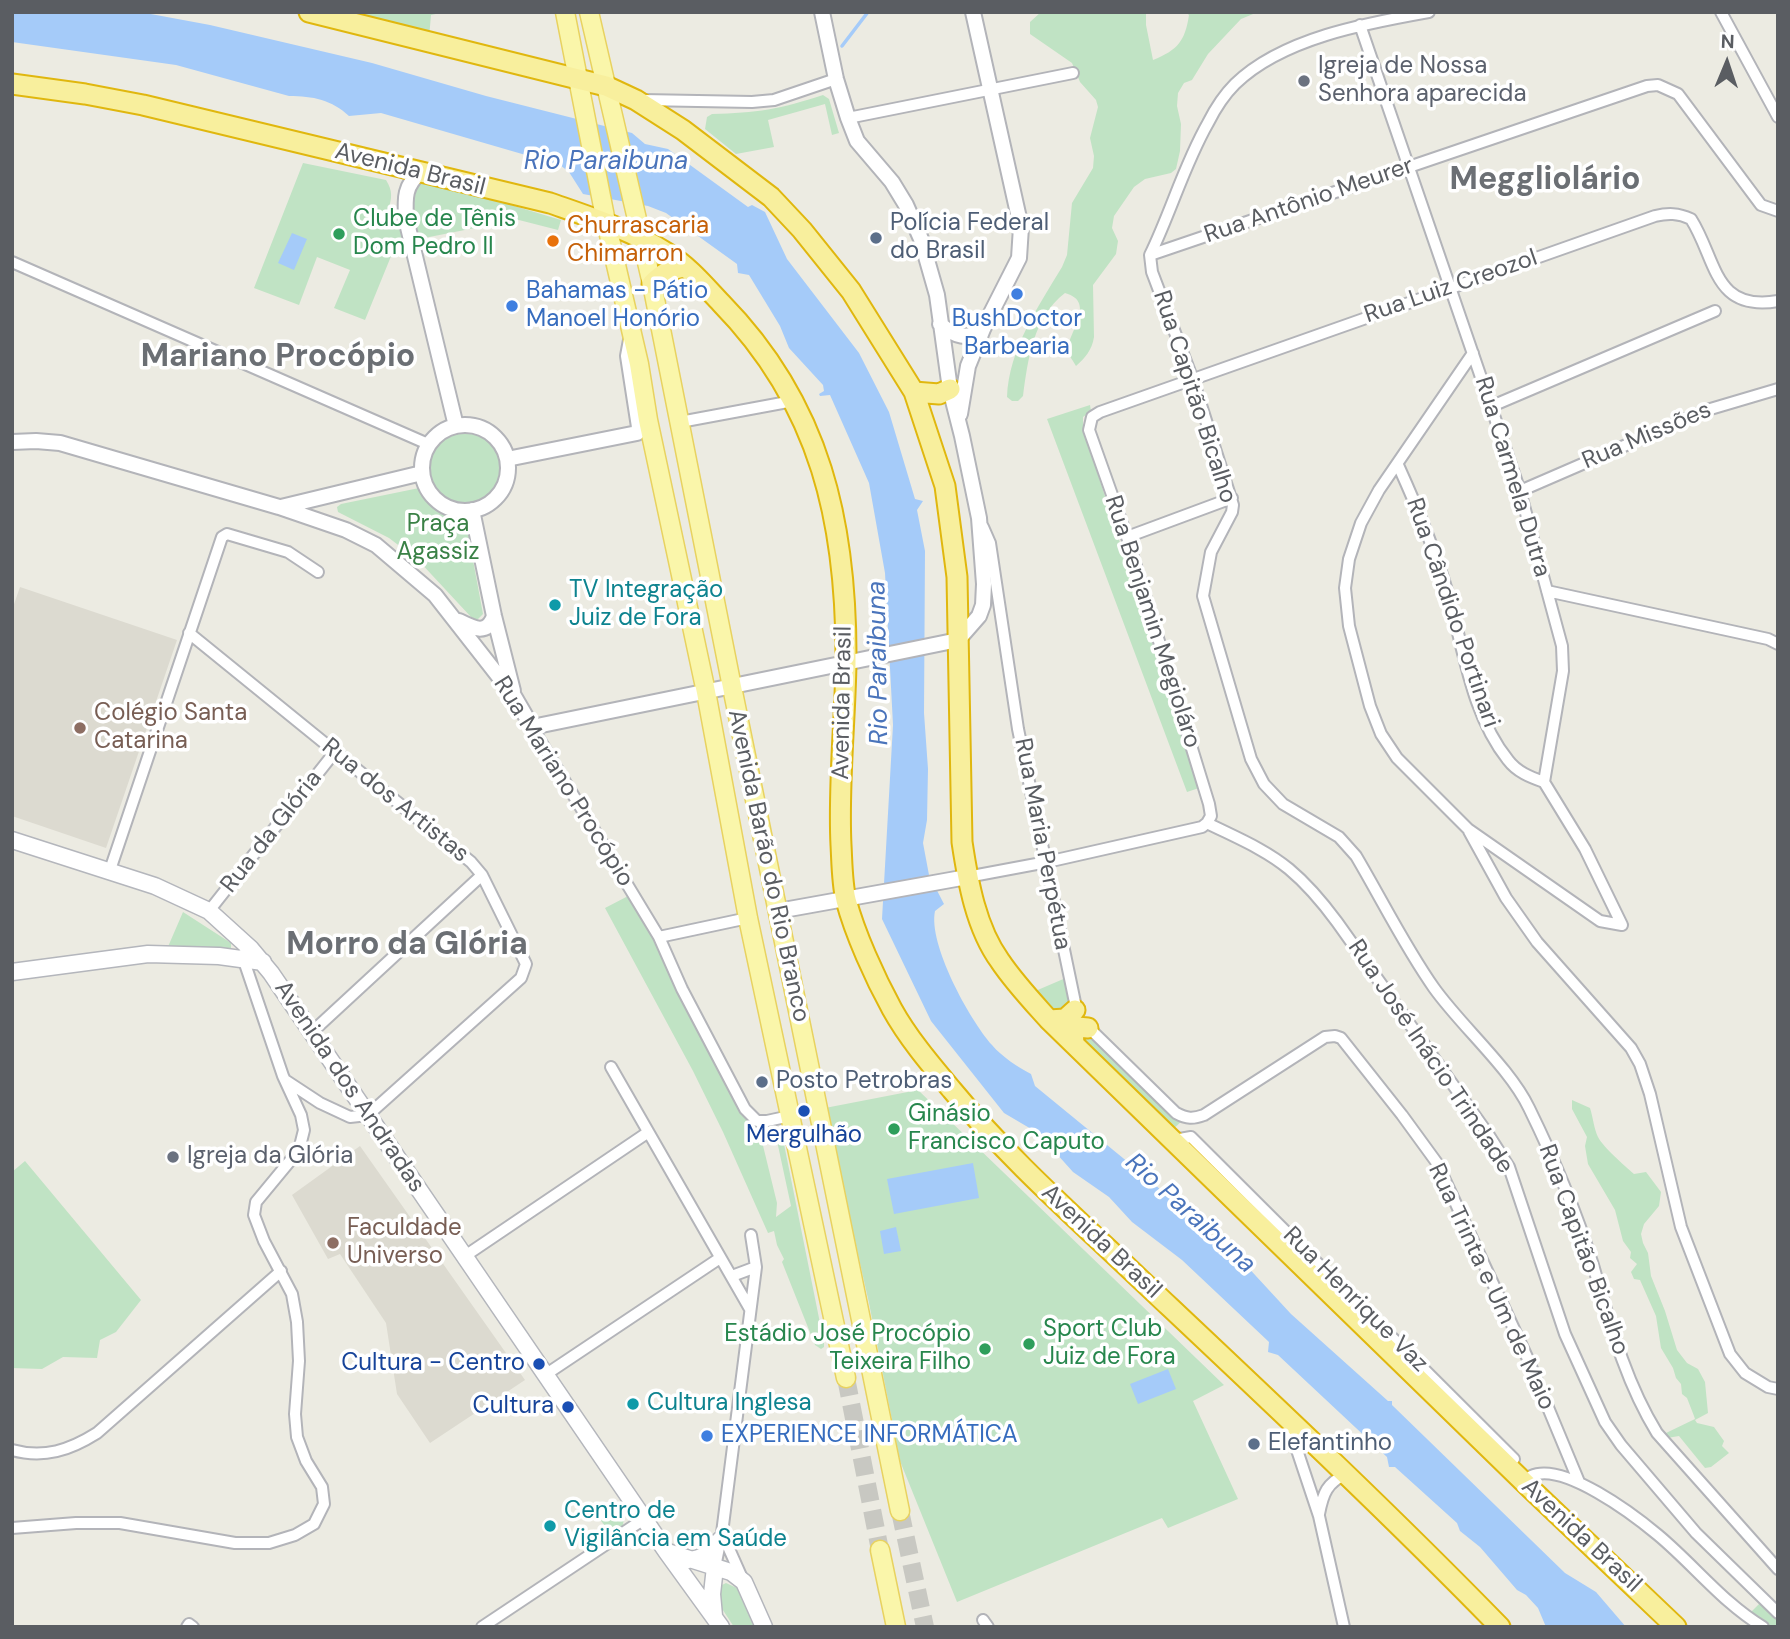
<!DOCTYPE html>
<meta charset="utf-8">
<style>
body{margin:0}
#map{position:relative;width:1790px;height:1639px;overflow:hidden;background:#ecebe2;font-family:"DM Sans",sans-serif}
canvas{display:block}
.frame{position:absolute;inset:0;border:14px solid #5a5d62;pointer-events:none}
.north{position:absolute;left:1692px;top:28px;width:70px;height:70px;-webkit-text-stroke:5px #fff;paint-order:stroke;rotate:2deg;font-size:19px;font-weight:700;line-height:28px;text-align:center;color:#5a5d62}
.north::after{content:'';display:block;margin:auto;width:24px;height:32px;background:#5a5d62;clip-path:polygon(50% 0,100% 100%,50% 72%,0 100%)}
</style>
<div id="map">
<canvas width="1790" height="1639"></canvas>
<div class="frame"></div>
<div class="north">N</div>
</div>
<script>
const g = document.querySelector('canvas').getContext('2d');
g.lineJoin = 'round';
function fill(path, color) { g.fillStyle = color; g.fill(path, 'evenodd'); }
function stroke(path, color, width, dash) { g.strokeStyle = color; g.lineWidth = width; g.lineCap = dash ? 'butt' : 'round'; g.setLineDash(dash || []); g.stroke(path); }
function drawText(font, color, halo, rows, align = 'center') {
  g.font = font + ' "DM Sans",sans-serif'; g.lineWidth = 7; g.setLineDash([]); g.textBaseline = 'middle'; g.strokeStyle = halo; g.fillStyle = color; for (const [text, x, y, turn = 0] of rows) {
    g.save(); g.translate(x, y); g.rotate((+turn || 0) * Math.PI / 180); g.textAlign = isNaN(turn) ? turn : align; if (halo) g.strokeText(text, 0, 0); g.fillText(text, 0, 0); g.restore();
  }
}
const education = new Path2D(`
 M20,587l157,53 -71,208 -94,-32v-206z
 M360,1146l165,234 -95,63 -33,-49 -11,-71 -46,-69 -12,5 -36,-64z`);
const green = new Path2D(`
 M314,12h131l-14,3 -2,23z
 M1041,12h105v13l7,35c25,-10 32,-19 36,-45l-3,-3h72l-17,7 -33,35 -16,26 -8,3 -6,10 -1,13 4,18 -1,27 -4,18 -5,4 -26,6 -11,8 -20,29 -2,12 6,13 -2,13 -23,31 1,52c-2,13 -9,21 -18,29 -2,-4 -7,-10 -8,-15 -2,-16 30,-49 -3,-58 -32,25 -37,66 -42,103l-5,5h-6l-5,-4c2,-48 31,-90 55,-130l5,-12 5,-52 21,-35 1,-12 -4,-18 8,-31 -2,-7 -16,-18 -8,-19 -42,-29v-12z
 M823,95l6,4 10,34 -7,2 -7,-31 -57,16 6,27 -38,7 -31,-25 2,-12 5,-3c44,-1 69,-5 111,-19z
 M303,163l83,17c7,11 6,18 2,31l9,6 8,25 -9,2 -31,76 -31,-12 16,-38 -33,-13 -18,48 -45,-17z
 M421,178l140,42 -3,10 -43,-11 -10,4 -30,3v2l-61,12 -4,-54z
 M1090,405l1,6 -8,6v11l116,360 -12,4 -140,-373z
 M473,422c56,17 54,85 -6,92l-2,3 18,97 -6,6 -6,-3 -53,-57 -29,-22 -51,-26 -1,-5 4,-3 83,-17 12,15c-31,-36 -9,-76 37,-80z
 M632,894l125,227 20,82 -1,14 15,-11 -14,-65 6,-2 41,204v4l-3,2 -6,-4 -33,-83 2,-3 -7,-14 -3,-14 -6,2 -45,-101 -30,-61 -88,-163z
 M183,912l48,31v6l-2,2 -62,-2z
 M1068,977l7,33 -10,9 -39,-24z
 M1088,1028l97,90 -17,16 -95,-103z
 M918,1090l306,295 -31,16 45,98 -70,29 -6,-10 -205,84 -57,-141 -31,-158 -44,-195z
 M1572,1100l18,8c3,9 4,21 8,29 6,11 26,28 36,37l12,-2 15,20 -2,14 -15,18 -3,10 2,9 5,10 3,23 14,35 12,39 10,13 11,6 7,13 3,31 -13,7 2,3 17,4 10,14 -2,5 7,7 -18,14 -6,1 -26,-32 -12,2 -2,-2 1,-3 29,-14 -1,-3 -7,-18 -5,-4 -1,-10 -5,-6 -3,-10 -12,-20 -5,-32 -16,-36 -6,-1 -3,-7 6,-8 -7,-6 1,-6 -8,-11 -8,-31 -27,-46 -3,-18 2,-9 -15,-28z
 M25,1161l116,139 -25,32 -16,8 -3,18 -34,-1 -21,12 -30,-1v-196z
 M601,1508l14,1 9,8 -1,8 -12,9 -18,-24z
 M726,1583l11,5 17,39h-20l-17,-26 3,-15z
 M1763,1600l15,16v11h-9l-20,-13z`);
const water = new Path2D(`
 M12,12h128l70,13 162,38 114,33 146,37 13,11 23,5 80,58 4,-2 13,7 22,47 72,94 30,59 26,87 8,2 -6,9 8,41 -1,162 4,56 -1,51 -4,23 6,32 15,29 -9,7c-7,33 34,108 57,134 10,12 26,22 39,29l4,12 116,95 79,72 14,10 47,51 97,87h4v4l173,168 31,19 30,35h-80l-8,-19 -12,-13 -9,-5 -37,-43 -20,-16 -3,-8 -62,-56h-6l-2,-10 -109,-102 -10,-3 1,-10 -87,-82 -50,-38 -23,-25 -36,-25 -35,-39 -34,-20 -73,-92 -49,-102 11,-194 -8,-152 -16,-90 -39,-88 -10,1 -1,-2 5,-3 -1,-6 -34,-37 -9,-22 -31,-51 -11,-2 -1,-9 -71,-51 -18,-7 -65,-12 -14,-22 -9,-7 -179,-52 -32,3c-17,-16 -36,-20 -60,-20l-113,-31 -164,-23z
 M292,233l15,6 -13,31 -16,-7z
 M973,1163l6,35 -85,16 -7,-35z
 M896,1227l5,24 -17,3 -4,-23z
 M1168,1369l8,20 -38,15 -8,-20z`);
const stream = new Path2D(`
 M842,46l26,-34`);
const primaryTunnel = new Path2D(`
 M846,1378l34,172
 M900,1511l25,116`);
const minor = new Path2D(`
 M1721,12l57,105
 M1360,25l160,466 42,155 1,25 -19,111 41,67 37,76
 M643,100l109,2 22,-2 62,-21
 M848,118l225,-45
 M1150,255l2,17 41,108 40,125 -1,7 -21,40 -8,44 48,163 13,25 19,20 56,33 17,19c26,44 49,91 78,132 28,39 75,79 95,120 25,51 47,103 64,157 17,58 32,116 64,168l121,136
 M1150,255l497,-169 11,-1 20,9 83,111 17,6
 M1150,255c21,-43 34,-90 58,-132 7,-14 16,-28 27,-39 47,-46 132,-61 194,-72
 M12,262l416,182
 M1473,353l-94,137 -18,33 -12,36 -4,29 4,38 21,80 11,28 16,24 71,71 132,92 22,4
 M1492,406l223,-95
 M680,422l113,-21
 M1398,465c19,42 37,84 50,129 16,55 23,120 60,166 9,12 22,17 36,22
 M1520,491l187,-81 71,-21
 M983,527l7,16 28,186 59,283
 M1127,537l105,-39
 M1547,591l221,48 10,5
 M189,633l282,229 11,13 44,89 -5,14 -153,137 -18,2 -30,-14 -35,-23
 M532,727l127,210 23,52 63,120 12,12h10l23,-5
 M1207,823l4,-7 -2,-12 -82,-267 -38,-107 3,-13 8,-5 555,-196c13,-3 23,-3 36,3 26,41 22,93 87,82
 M1207,823c28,14 58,26 82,46 18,15 34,34 48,53l151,212 21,33 56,167 40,88 16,23 75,88 82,80
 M1469,831l37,67 31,44 94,106 9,16 10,30 31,133 49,127 15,19 23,14 10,2
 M110,870l112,-333 5,-3 61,18 30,20
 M967,877l80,-15 155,-35 5,-4
 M209,911l125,-158
 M659,937l89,-19
 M1086,1025l90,88c11,6 17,6 28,2l121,-78 10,-1 6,2 61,77 35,48 90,194 52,125
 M312,1032l170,-157
 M611,1067l139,242
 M1174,1140l17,-3 323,322
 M465,1256l182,-123
 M732,1276l24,-9
 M545,1375l175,-117
 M1289,1426l30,90 25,111
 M12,1450c32,9 58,0 85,-17l184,-162
 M1531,1489l-2,-8 2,-5c32,-15 103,39 127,59 36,30 65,68 105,92
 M1319,1514c4,-21 8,-31 27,-40
 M12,1528l64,-5h44l115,20h34l26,-8 19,-11 10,-20 -2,-17 -16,-26 -9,-24 -2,-23 4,-53 -2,-39 -5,-28 -28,-53 -10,-26 2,-13 43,-52 5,-20 -3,-15 -18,-39 -41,-121
 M722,1533l20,45
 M715,1567l7,-34 34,-266 -5,-32
 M983,1620l5,7
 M187,1627l2,-3 4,3
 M482,1627l162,-108`);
const tertiary = new Path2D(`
 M421,172c-17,13 -16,27 -15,47l50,207
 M940,324c15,13 27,16 43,5
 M960,414l8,-48 15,-37 36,-71 2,-31 -48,-215
 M422 468a43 43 0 1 1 86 0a43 43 0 1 1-86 0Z
 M12,442l24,-1 24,2 219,64 67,23 30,15 59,50 79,101 18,31 426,-87 21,-24 4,-11 1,-21 -5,-66 -17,-82 -12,-47 -13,-94 -16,-56 -15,-34 -14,-23 -35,-41 -9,-23 -12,-39 -14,-67
 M507,459l130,-26 2,-6 -11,-71 3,-16
 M281,507l141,-34
 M472,510l22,106 19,75
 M459,621c14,7 28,15 35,-5
 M778,911l189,-34`);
const secondary = new Path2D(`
 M12,840l143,46 54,25 42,38 20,24 395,578 55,76
 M12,972l136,-18 71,2 44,6
 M668,1552l63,20 13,10 20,45
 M688,1560c16,-2 23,-7 32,-20
 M714,1616l-2,-22 3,-27`);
const primary = new Path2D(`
 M565,12l41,210 33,142 9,56 58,272 42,226 98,460
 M589,12l63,272 80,403 168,824
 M880,1550l16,77`);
const trunk = new Path2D(`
 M309,12l297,74 30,14 47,30 88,67 31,33 49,61 63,101 31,94 12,91 5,265c6,40 14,86 38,119 14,21 32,40 49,59l482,469 145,138
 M12,84l73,10 58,11 407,98c40,14 81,27 117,50 21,13 37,32 54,50 100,102 126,221 125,360 -1,61 -8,122 -5,182 1,18 1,38 5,55 9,34 29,78 46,109 16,29 39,56 60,81 56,68 123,127 187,188 122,115 244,229 361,349
 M652,284c10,-11 18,-15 33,-17
 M914,392l25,2 11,-5
 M1049,1020l16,-1 10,-9
 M1074,1044l-1,-13 4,-4 11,1`);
const markers = [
 [1304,81,7,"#6b7280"],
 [339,234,7,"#2e9e5b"],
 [876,238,7,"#5c6f8a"],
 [553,241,7,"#e8710a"],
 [1017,294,7,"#3f7fe0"],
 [512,306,7,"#3f7fe0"],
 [555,605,7,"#0f9aa8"],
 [80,728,7,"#8d6e63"],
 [762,1082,7,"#5c6f8a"],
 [804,1111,7,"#1a4fb4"],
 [894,1129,7,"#2e9e5b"],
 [173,1157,7,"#6b7280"],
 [333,1243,7,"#8d6e63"],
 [1029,1344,7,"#2e9e5b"],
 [985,1349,7,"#2e9e5b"],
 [539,1364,7,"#1a4fb4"],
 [633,1404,7,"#0f9aa8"],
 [568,1407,7,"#1a4fb4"],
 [707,1436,7,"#3f7fe0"],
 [1254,1444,7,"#5c6f8a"],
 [550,1526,7,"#0f9aa8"]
];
const worshipNames = [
 ["Igreja de Nossa",1318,67],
 ["Senhora aparecida",1318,95],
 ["Igreja da Glória",187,1157]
];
const streetNames = [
 ["Avenida Brasil",410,170,14],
 ["Rua Antônio Meurer",1309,201,-19],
 ["Rua Luiz Creozol",1451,287,-19],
 ["Rua Capitão Bicalho",1194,397,72],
 ["Rua Missões",1647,436,-23],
 ["Rua Carmela Dutra",1512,477,73],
 ["Rua Cândido Portinari",1452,613,71],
 ["Rua Benjamin Megioláro",1152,622,72],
 ["Avenida Brasil",843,703,-89],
 ["Rua Mariano Procópio",563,782,58],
 ["Rua dos Artistas",395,801,39],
 ["Rua da Glória",272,832,-52],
 ["Rua Maria Perpétua",1042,844,79],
 ["Avenida Barão do Rio Branco",768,866,78],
 ["Rua José Inácio Trindade",1430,1057,56],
 ["Avenida dos Andradas",349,1087,56],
 ["Avenida Brasil",1101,1242,43],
 ["Rua Capitão Bicalho",1583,1250,70],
 ["Rua Trinta e Um de Maio",1491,1287,65],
 ["Rua Henrique Vaz",1355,1300,45],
 ["Avenida Brasil",1581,1536,43]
];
const leisureNames = [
 ["Clube de Tênis",353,220],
 ["Dom Pedro II",353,248],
 ["Ginásio",908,1115],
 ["Francisco Caputo",908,1143],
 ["Sport Club",1043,1330],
 ["Juiz de Fora",1043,1358],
 ["Estádio José Procópio",971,1335,"right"],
 ["Teixeira Filho",971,1363,"right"]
];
const serviceNames = [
 ["Polícia Federal",890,224],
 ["do Brasil",890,252],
 ["Posto Petrobras",776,1082],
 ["Elefantinho",1268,1444]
];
const foodNames = [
 ["Churrascaria",567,227],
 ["Chimarron",567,255]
];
const shopNames = [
 ["Bahamas - Pátio",526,292],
 ["Manoel Honório",526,320],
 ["BushDoctor",1017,320,"center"],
 ["Barbearia",1017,348,"center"],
 ["EXPERIENCE INFORMÁTICA",721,1436]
];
const parkNames = [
 ["Praça",438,525],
 ["Agassiz",438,553]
];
const cultureNames = [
 ["TV Integração",569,591],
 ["Juiz de Fora",569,619],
 ["Cultura Inglesa",647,1404],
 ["Centro de",564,1512],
 ["Vigilância em Saúde",564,1540]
];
const educationNames = [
 ["Colégio Santa",94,714],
 ["Catarina",94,742],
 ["Faculdade",347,1229],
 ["Universo",347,1257]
];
const transitNames = [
 ["Mergulhão",804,1136,"center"],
 ["Cultura - Centro",525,1364],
 ["Cultura",554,1407]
];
const waterNames = [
 ["Rio Paraibuna",606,162],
 ["Rio Paraibuna",879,663,-91],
 ["Rio Paraibuna",1190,1214,42]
];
const districtNames = [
 ["Meggliolário",1545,181],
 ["Mariano Procópio",278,358],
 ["Morro da Glória",407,946]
];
fill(education, '#dcdad0');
fill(green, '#c0e3c4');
fill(water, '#a5cbf9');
stroke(stream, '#a5cbf9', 3.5);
stroke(primaryTunnel, '#c8c8c2', 18, [18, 9]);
stroke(minor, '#b3b4b9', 14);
stroke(tertiary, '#b3b4b9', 18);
stroke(secondary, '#b4b6bc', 19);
stroke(primary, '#e8d260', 21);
stroke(trunk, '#e0b70e', 23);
stroke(minor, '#fff', 10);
stroke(tertiary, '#fff', 14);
stroke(secondary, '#fff', 16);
stroke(primary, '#faf6aa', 18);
stroke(trunk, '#f8ef9d', 19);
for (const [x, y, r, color] of markers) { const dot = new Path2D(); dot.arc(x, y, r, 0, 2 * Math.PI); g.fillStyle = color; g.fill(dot); stroke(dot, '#fff', 2.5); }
drawText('24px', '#5b616d', '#fff', worshipNames, 'left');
drawText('24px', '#5a5d62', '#fff', streetNames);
drawText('24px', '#27864d', '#fff', leisureNames, 'left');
drawText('24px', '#4e5e75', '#fff', serviceNames, 'left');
drawText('24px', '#c56008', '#fff', foodNames, 'left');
drawText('24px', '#366cbe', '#fff', shopNames, 'left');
drawText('24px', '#3a8146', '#fff', parkNames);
drawText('24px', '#0d838f', '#fff', cultureNames, 'left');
drawText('24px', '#785e54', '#fff', educationNames, 'left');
drawText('24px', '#164399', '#fff', transitNames, 'right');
drawText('italic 26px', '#4a74bb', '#fff', waterNames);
drawText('bold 32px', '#6b6f74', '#fff', districtNames);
</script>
